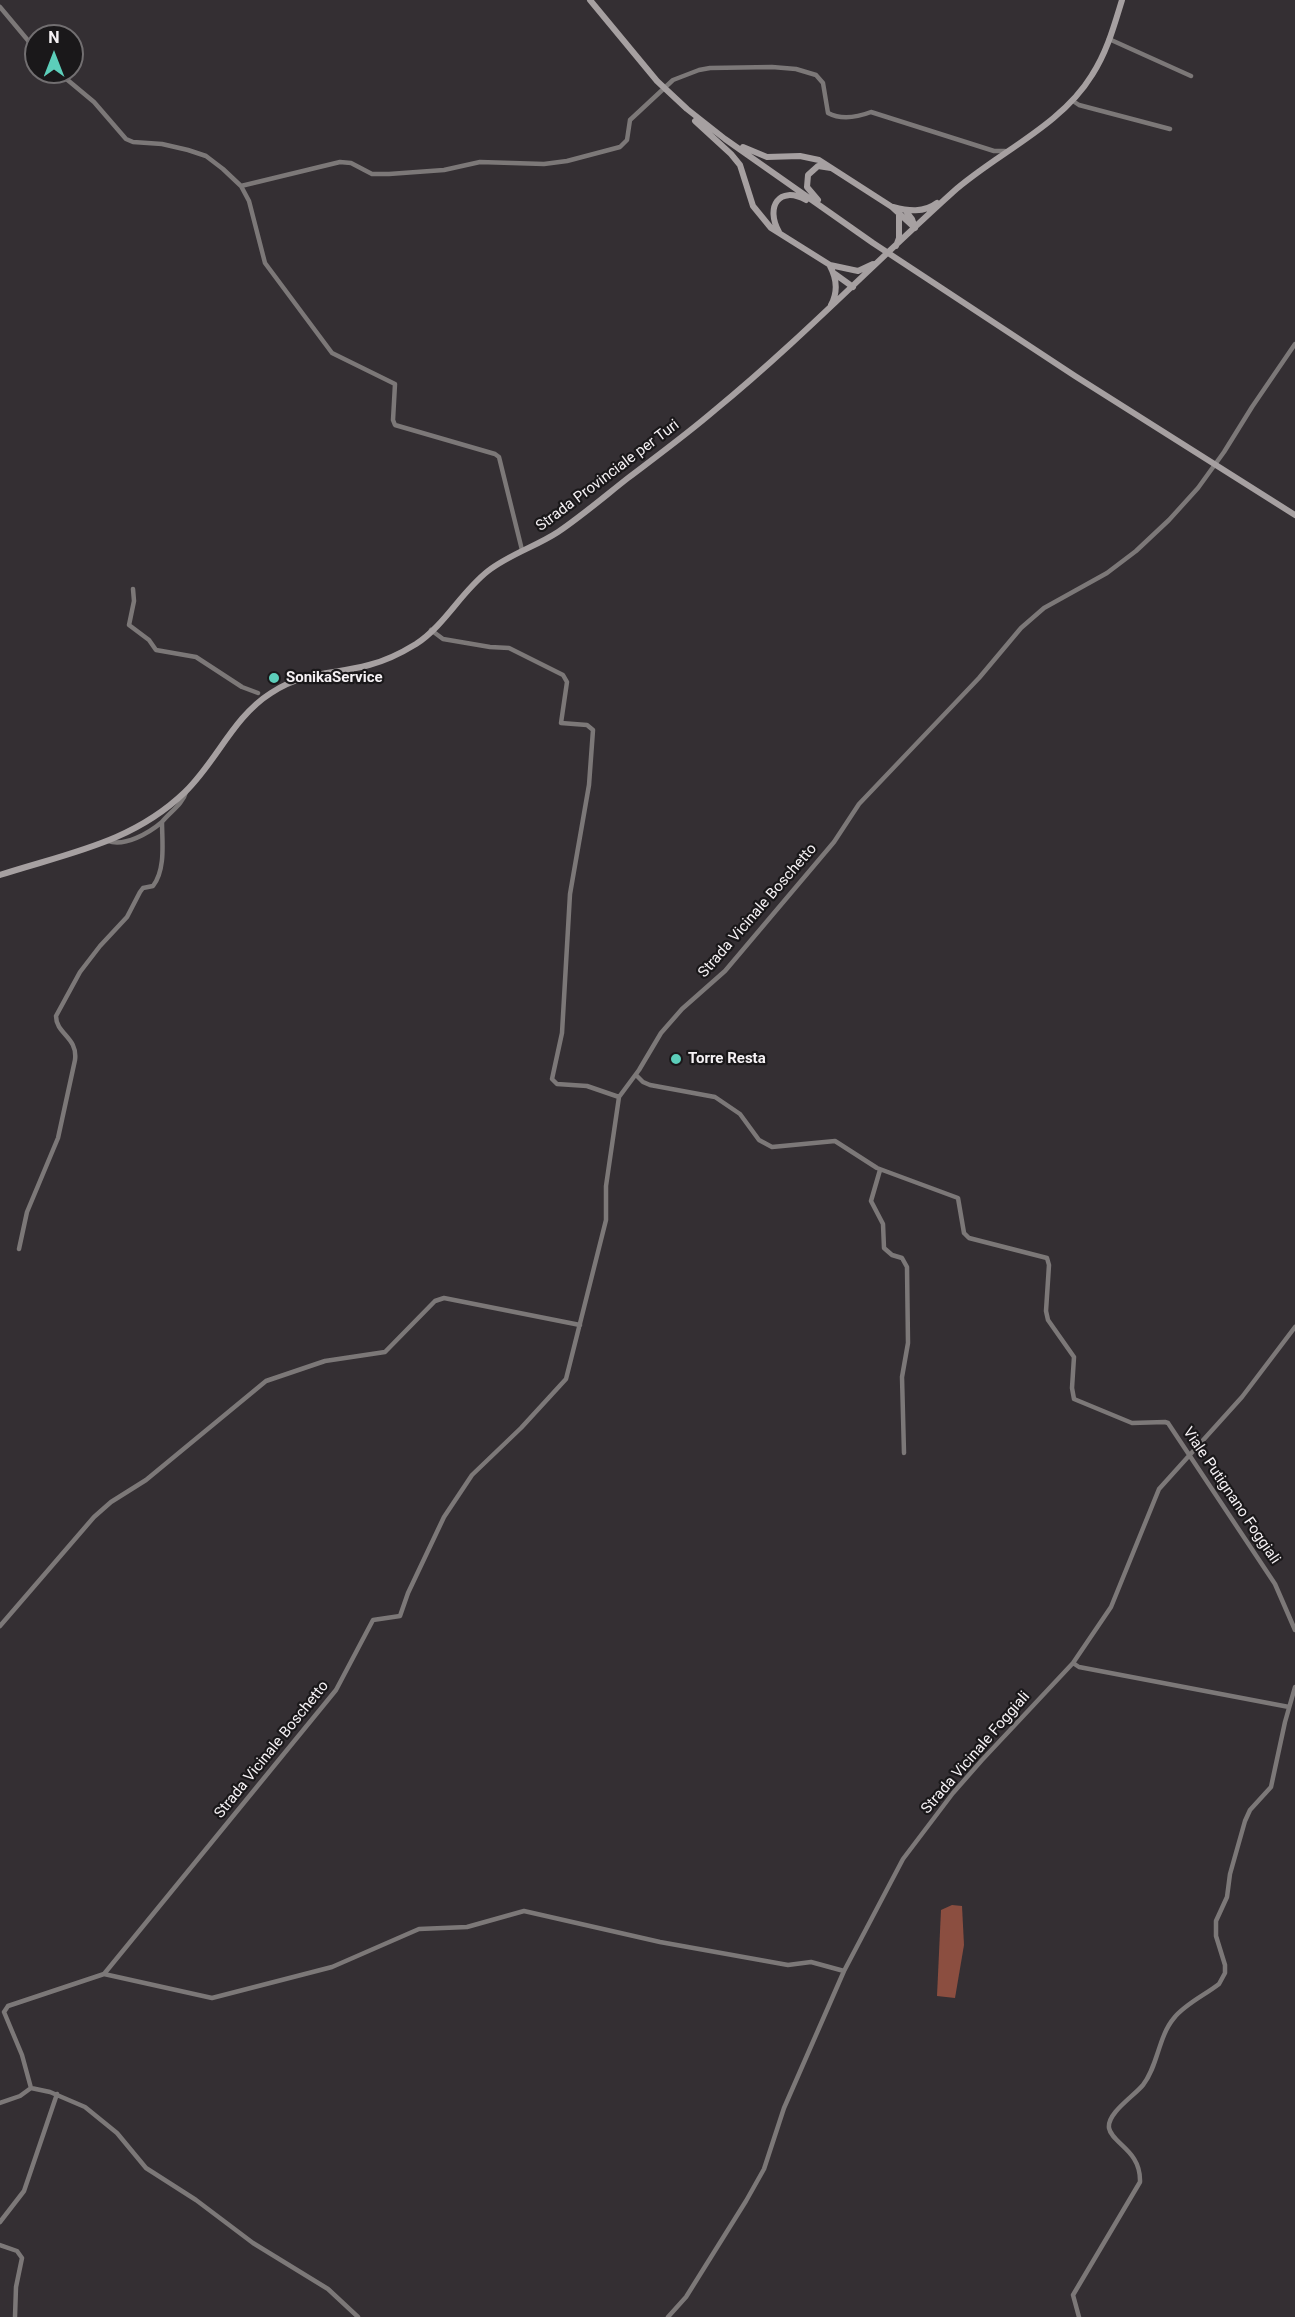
<!DOCTYPE html>
<style>
body{margin:0}
#map{position:relative;width:1295px;height:2317px;overflow:hidden;background:#342f33;font-family:Roboto,sans-serif}
canvas{display:block}
.north{position:absolute;left:24px;top:24px;width:60px;height:60px;box-sizing:border-box;background:#1a181a;border:2px solid #726f71;border-radius:50%;rotate:0deg;font-size:16px;font-weight:700;line-height:24px;text-align:center;color:#f5f1f4}
.north::after{content:'';display:block;margin:auto;width:21px;height:27px;background:#5cceba;clip-path:polygon(50% 0,100% 100%,50% 72%,0 100%)}
</style>
<div id="map">
<canvas width="1295" height="2317"></canvas>
<div class="north">N</div>
</div>
<script>
const g = document.querySelector('canvas').getContext('2d');
g.lineJoin = 'round';
function fill(path, color) { g.fillStyle = color; g.fill(path, 'evenodd'); }
function stroke(path, color, width, dash) { g.strokeStyle = color; g.lineWidth = width; g.lineCap = dash ? 'butt' : 'round'; g.setLineDash(dash || []); g.stroke(path); }
function drawText(font, color, halo, rows, align = 'center') {
  g.font = font + ' Roboto,sans-serif'; g.lineWidth = 4.5; g.setLineDash([]); g.textBaseline = 'middle'; g.strokeStyle = halo; g.fillStyle = color; for (const [text, x, y, turn = 0] of rows) {
    g.save(); g.translate(x, y); g.rotate((+turn || 0) * Math.PI / 180); g.textAlign = isNaN(turn) ? turn : align; if (halo) g.strokeText(text, 0, 0); g.fillText(text, 0, 0); g.restore();
  }
}
const forest = new Path2D(`
 M952,1905l10,1 2,39 -9,53 -18,-2 4,-86z`);
const street = new Path2D(`
 M0,7l36,43
 M1109,39l82,37
 M58,72l36,30 32,37 7,3 29,2 26,6 18,6 17,13 18,17 8,15 16,62 67,90 63,31 -2,36 2,5 100,29 4,3 23,93
 M1073,101l6,4 91,24
 M241,186l99,-24 11,1 21,11h17l55,-4 36,-8 64,2 23,-3 53,-14 7,-7 3,-20 43,-40 26,-10 11,-2 62,-1 24,2 20,6 7,8 5,30c13,7 30,4 43,-1l123,39h11
 M133,589l1,12 -5,24 20,15 7,10 40,7 46,30 16,6
 M431,630l12,9 47,8 19,1 54,27 4,7 -6,41 26,2 6,5 -4,55 -19,109 -8,139 -10,46 5,5 30,2 32,11
 M162,822c8,-10 21,-18 24,-30
 M636,1075l7,7 7,3 65,12 25,17 19,26 13,7 63,-6 42,27 81,30 6,35 5,5 78,20 2,7 -3,46 2,9 26,37 -2,31 2,11 58,24 33,-1 3,1 107,161 20,46
 M880,1170l-9,31 12,23 1,24 8,7 10,3 5,9 1,76 -6,34 2,76
 M19,1249l8,-37 31,-74 17,-78c3,-23 -19,-26 -19,-44l24,-44 20,-26 27,-29 13,-25 3,-4 10,-2c13,-17 9,-45 9,-64 -13,11 -37,25 -54,19
 M0,1626l94,-109 17,-15 35,-22 120,-99 59,-20 60,-9 50,-51 9,-3 136,27
 M1073,1663l6,4 210,40
 M104,1974l232,-284 37,-70 27,-4 8,-23 36,-76 28,-42 49,-47 45,-49 40,-159v-34l13,-89 20,-27 22,-37 21,-24 43,-38 109,-129 25,-38 120,-126 42,-50 23,-20 63,-35 29,-22 33,-31 29,-32 26,-36 28,-45 43,-63
 M31,2088l-9,-33 -18,-43 4,-6 96,-32 108,24 120,-31 87,-38 48,-2 57,-16 136,31 128,23 23,-3 33,9
 M0,2103l20,-7 11,-8 19,4 35,15 32,26 29,35 50,32 57,43 75,46 30,28
 M0,2222l24,-31 33,-97
 M0,2245l17,6 5,7 -6,29 -1,30
 M668,2317l18,-20 60,-96 18,-32 20,-61 60,-137 59,-112 50,-66 29,-33 91,-97 38,-56 48,-118 83,-92 53,-70
 M1079,2317l-6,-22 67,-113c1,-32 -28,-38 -31,-54 -2,-15 25,-32 34,-43 15,-19 15,-48 31,-67 11,-14 31,-23 45,-34l6,-11v-8l-9,-29v-15l11,-24 3,-23 15,-53 5,-11 21,-23 14,-65 10,-35`);
const secondary = new Path2D(`
 M590,0l67,81 30,28 38,30 148,104 202,133 220,139
 M695,121l36,33 9,11 13,41 18,22 59,37 28,6 15,-7
 M743,147l24,10 33,-1 19,4 73,47 23,21
 M818,200l-11,-13 1,-12 10,-9 13,2
 M893,207c15,4 31,6 44,-4
 M905,210l7,9 3,9
 M779,232c-14,-25 0,-47 27,-32
 M896,246l3,-8v-23
 M830,266c7,13 8,26 1,39
 M835,274l18,13
 M0,875c68,-22 132,-32 185,-83 32,-31 48,-75 86,-99 36,-23 61,-18 98,-28 16,-4 34,-13 47,-21 29,-19 45,-52 72,-73 22,-17 47,-24 70,-39 25,-17 47,-36 70,-54 29,-22 59,-44 87,-68 83,-68 158,-146 238,-218 44,-39 108,-66 139,-117 15,-23 22,-49 30,-75`);
const markers = [
 [274,678,6,"#5cceba"],
 [676,1059,6,"#5cceba"]
];
const streetNames = [
 ["Strada Provinciale per Turi",608,476,-37],
 ["Strada Vicinale Boschetto",758,911,-49],
 ["Viale Putignano Foggiali",1231,1496,56],
 ["Strada Vicinale Boschetto",272,1750,-51],
 ["Strada Vicinale Foggiali",976,1753,-49]
];
const poiNames = [
 ["SonikaService",286,678],
 ["Torre Resta",688,1059]
];
fill(forest, '#8b4e40');
stroke(street, '#7c7878', 4.5);
stroke(secondary, '#a6a0a1', 6);
for (const [x, y, r, color] of markers) { const dot = new Path2D(); dot.arc(x, y, r, 0, 2 * Math.PI); g.fillStyle = color; g.fill(dot); stroke(dot, '#1a181a', 2); }
drawText('15px', '#f5f1f4', '#1a181a', streetNames);
drawText('bold 15px', '#f5f1f4', '#1a181a', poiNames, 'left');
</script>
